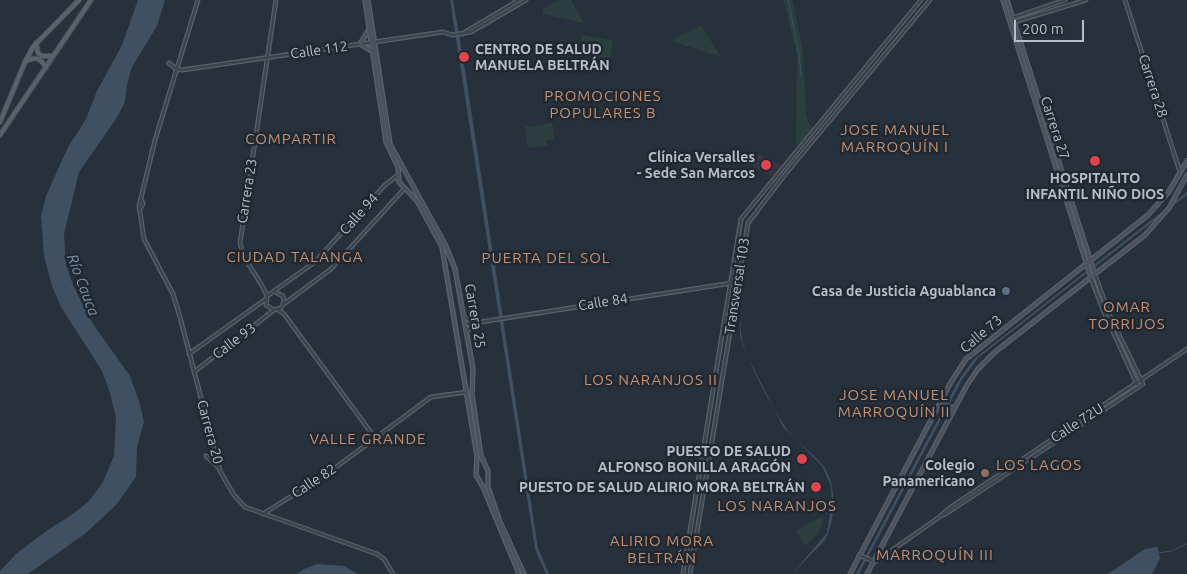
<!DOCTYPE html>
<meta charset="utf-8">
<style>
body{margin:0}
#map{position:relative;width:1187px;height:574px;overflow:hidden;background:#27313b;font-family:Ubuntu,sans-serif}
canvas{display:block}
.scale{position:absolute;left:1014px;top:20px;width:70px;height:22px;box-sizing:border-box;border:2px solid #b7bec7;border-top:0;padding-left:6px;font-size:15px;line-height:18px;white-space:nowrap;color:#b7bec7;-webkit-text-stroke:4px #202831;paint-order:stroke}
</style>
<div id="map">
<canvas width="1187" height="574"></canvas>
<div class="scale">200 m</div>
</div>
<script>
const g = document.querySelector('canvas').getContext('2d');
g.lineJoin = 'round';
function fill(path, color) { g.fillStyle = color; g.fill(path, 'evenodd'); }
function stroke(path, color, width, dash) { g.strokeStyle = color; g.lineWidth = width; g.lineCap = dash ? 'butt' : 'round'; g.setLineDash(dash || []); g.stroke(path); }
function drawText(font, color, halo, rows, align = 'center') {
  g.font = font + ' Ubuntu,sans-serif'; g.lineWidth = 5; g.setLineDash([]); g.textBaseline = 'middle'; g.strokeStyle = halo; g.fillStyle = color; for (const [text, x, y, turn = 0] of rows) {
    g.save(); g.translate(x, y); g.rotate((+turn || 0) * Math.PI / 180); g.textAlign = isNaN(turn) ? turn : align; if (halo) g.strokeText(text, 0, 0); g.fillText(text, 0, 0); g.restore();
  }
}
const medical = new Path2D(`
 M759,154l23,11 -10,12 -23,-13z`);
const green = new Path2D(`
 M559,0h12l13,23 -41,-9v-5z
 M784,0h8l1,3 10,48 3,63 3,10 5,4 -14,18 -3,-1 -1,-3 1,-86z
 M701,25l20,32 -50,-16z
 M582,35l31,6 -3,18 -31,-6z
 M552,123l3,16 -9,1 1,6 -9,1 -1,-2v2l-9,1 -1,-5 18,-2 -18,2 -2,-16z
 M824,515l-5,18 -14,13 -9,-15z`);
const water = new Path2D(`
 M138,0h27l-8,26 -25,41 -5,17 -2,18 -9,17 -37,53 -15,62 2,31 7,20 20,39 37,52 9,25 5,21 -7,25 -1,30 -20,28 -30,28 -58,41h-28v-3l16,-17 33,-25 21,-13 18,-14 14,-18 12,-28 2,-38 -6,-25 -8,-22 -41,-64 -9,-21 -8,-30 -3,-40 5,-20 22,-49 17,-26 12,-30 25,-46z
 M450,0h3l12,70 73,478 11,26h-3l-11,-25z
 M1187,192v3l-209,163 -16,22 -103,194h-3l104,-196 14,-19z
 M740,316c1,7 0,16 2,23 6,24 28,65 42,86 9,15 25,25 37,38 17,19 15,56 4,77l-33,34 35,-41 5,-31 -1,-16 -9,-20 -39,-39 -35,-70 -8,-20z
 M1157,547l3,11 -8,16h-44l37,-25z
 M317,564l27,2 14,8h-61l7,-5z`);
const stream = new Path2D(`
 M788,0l11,53 2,22
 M1159,553l12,-2 16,-7`);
const tertiary = new Path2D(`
 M198,0l-43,140 -16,66 5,33 29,55 7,23 40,154 14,24 11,12 132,47 7,5 9,15
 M1125,0l55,172
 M1012,18l53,-18
 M1014,22l72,-22
 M462,34l57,-34
 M169,63l7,6 6,1 261,-38 9,3 19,-3 55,-32
 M140,209l3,-5 -2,-5
 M1091,278l13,34 33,72
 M275,292l8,4 1,6 -3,6 -7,2 -8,-5 1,-9 48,-34 70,-77 13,-10
 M267,296c-7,-19 -23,-32 -27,-53l36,-243
 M284,304l47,-35 74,-81
 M278,310l6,4 91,124
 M465,317l9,6
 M467,331l7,-8 258,-40
 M189,354l77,-55
 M194,372l80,-62
 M206,456l13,12
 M263,514l65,-41 103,-76 36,-5
 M944,515l199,-131 -33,-68 -15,-41
 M859,555l16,7 63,-44 13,-11 236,-158
 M683,574l58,-355 180,-219
 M690,574l58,-351 39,-51 143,-172`);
const secondary = new Path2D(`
 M365,0l21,142 12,25 1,15 18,19 25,46 35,209 -1,19 7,12 36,87
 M368,0l22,144 56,102 9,23 18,100 -1,26 9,61 7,15v16l12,35 24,52
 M1003,0l88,278
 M1007,0l88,275
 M368,31l-8,13 12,7
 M943,400l3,8 9,-1
 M850,574l101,-192 15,-23 182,-144 20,-22 19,-32
 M867,574l100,-189 11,-16 17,-17 150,-117 24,-27 18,-33`);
const primary = new Path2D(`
 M36,43l2,10 4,3h10
 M26,61c10,-5 15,-3 20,7
 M0,122l25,-60 8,-15 46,-47
 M0,135l91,-135`);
const markers = [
 [464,57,6,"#e0444e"],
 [1095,161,6,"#e0444e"],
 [766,165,6,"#e0444e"],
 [1006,291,5,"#5c6f8a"],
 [802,459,6,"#e0444e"],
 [985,473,5,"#8d6e63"],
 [816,487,6,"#e0444e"]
];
const poiNames = [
 ["CENTRO DE SALUD",475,49,"left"],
 ["MANUELA BELTRÁN",475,65,"left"],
 ["Clínica Versalles",755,157],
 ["- Sede San Marcos",755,173],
 ["HOSPITALITO",1095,178,"center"],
 ["INFANTIL NIÑO DIOS",1095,194,"center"],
 ["Casa de Justicia Aguablanca",996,291],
 ["PUESTO DE SALUD",791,451],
 ["ALFONSO BONILLA ARAGÓN",791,467],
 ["Colegio",975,465],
 ["Panamericano",975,481],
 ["PUESTO DE SALUD ALIRIO MORA BELTRÁN",805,487]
];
const streetNames = [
 ["Calle 112",319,50,-8],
 ["Carrera 28",1153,86,72],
 ["Carrera 27",1055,128,72],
 ["Carrera 23",247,191,-81],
 ["Calle 94",359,214,-48],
 ["Transversal 103",737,286,-81],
 ["Calle 84",603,302,-9],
 ["Carrera 25",475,316,80],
 ["Calle 73",981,334,-40],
 ["Calle 93",234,341,-37],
 ["Calle 72U",1077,423,-33],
 ["Carrera 20",210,432,75],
 ["Calle 82",314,481,-33]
];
const neighbourhoodNames = [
 ["PROMOCIONES",603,96],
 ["POPULARES B",603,113],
 ["JOSE MANUEL",895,130],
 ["MARROQUÍN I",895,147],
 ["COMPARTIR",291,139],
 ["CIUDAD TALANGA",295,257],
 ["PUERTA DEL SOL",546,258],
 ["OMAR",1127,307],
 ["TORRIJOS",1127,324],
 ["LOS NARANJOS II",651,380],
 ["JOSE MANUEL",894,395],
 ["MARROQUÍN II",894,412],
 ["VALLE GRANDE",368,439],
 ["LOS LAGOS",1039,465],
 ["LOS NARANJOS",777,506],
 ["ALIRIO MORA",662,541],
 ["BELTRÁN",662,558],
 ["MARROQUÍN III",935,555]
];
const waterNames = [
 ["Río Cauca",83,285,69]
];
fill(medical, '#363540');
fill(green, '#2c3f3e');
fill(water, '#3f5062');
stroke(stream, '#3f5062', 1);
stroke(tertiary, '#59616a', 5);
stroke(secondary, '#59616a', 5.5);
stroke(primary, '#444c55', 6);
stroke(tertiary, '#3b434c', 2.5);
stroke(secondary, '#4a525e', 3);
stroke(primary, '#59626b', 4);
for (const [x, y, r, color] of markers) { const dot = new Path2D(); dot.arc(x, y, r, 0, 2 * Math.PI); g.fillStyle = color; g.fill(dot); stroke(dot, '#202831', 2); }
drawText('bold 14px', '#b7bec7', '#202831', poiNames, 'right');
drawText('14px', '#b7bec7', '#202831', streetNames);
g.letterSpacing = '1px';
drawText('15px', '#c79171', '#202831', neighbourhoodNames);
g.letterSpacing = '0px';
drawText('italic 15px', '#7b90a6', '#202831', waterNames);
</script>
